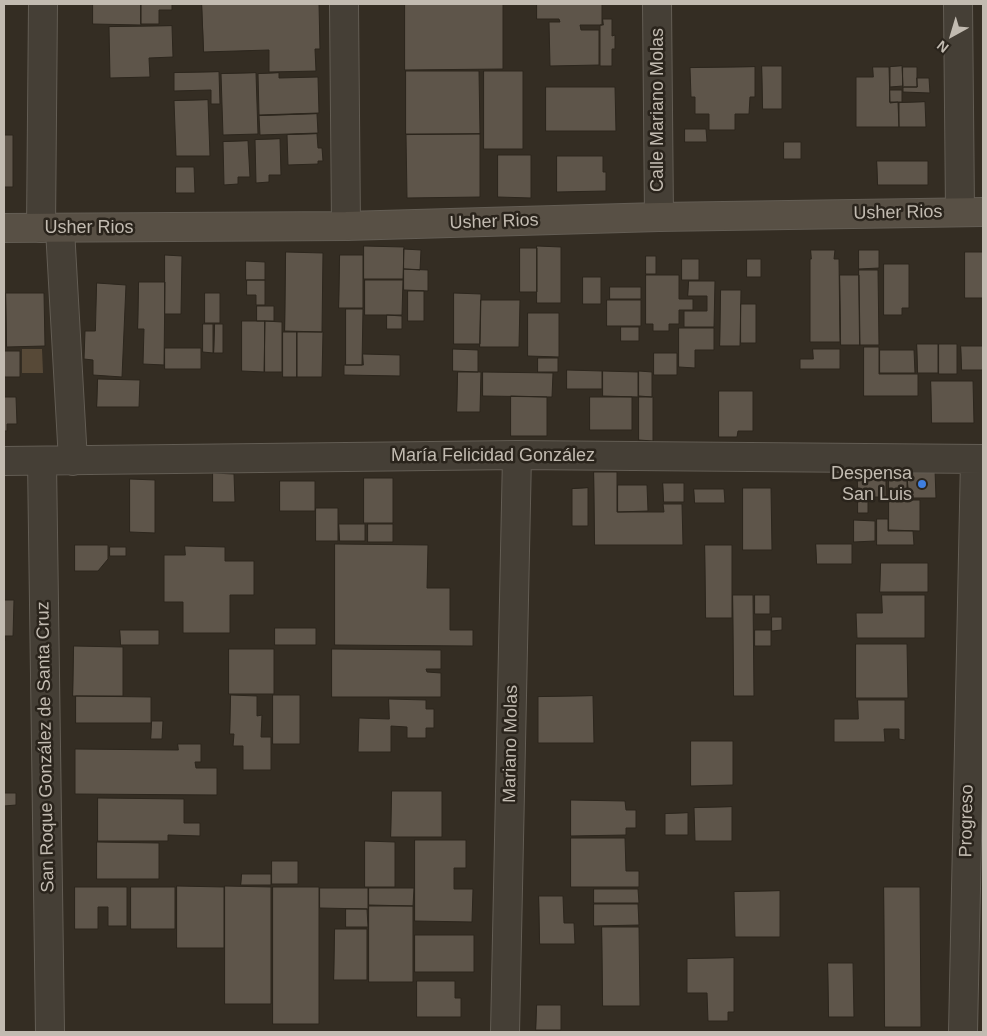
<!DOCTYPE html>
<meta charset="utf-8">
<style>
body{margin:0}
#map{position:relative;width:987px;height:1036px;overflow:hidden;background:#342d23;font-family:Arial,sans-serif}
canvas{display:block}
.frame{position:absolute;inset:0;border:5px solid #c2bbb1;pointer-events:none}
.north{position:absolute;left:927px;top:10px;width:50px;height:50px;-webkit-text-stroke:4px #2a241c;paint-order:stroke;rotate:219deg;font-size:14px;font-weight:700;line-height:20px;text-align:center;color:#c2bbb1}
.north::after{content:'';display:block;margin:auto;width:18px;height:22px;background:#c2bbb1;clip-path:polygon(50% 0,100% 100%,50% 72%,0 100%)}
</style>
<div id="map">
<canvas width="987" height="1036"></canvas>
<div class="frame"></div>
<div class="north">N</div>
</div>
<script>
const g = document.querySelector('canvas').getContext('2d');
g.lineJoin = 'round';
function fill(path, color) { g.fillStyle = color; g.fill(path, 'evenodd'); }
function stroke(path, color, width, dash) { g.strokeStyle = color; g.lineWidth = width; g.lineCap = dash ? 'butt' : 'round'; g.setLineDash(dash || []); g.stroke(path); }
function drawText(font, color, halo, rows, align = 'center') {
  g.font = font + ' Arial,sans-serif'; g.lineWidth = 5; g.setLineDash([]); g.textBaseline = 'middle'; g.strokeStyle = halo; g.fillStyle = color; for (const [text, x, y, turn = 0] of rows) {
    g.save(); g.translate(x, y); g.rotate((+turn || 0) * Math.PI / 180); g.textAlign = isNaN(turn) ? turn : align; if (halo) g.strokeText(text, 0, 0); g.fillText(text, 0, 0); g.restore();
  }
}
const water = new Path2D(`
 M22,349h20l1,24h-21z`);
const building = new Path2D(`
 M93,4h48v21l-48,-1z
 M141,4h31v6h-13v14h-18z
 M202,4h117l1,45h-5l1,22 -47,1v-22l-65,2z
 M405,4h98v65l-98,1z
 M537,4h65v21h-22l1,5h18v35l-49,1 -1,-44h11l-1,-3h-22z
 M603,19h9v17l3,-1v14h-3v17h-12v-41h3z
 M172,26l1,31 -24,1 1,19 -40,1 -1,-51z
 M762,66h20v43h-19z
 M902,66l1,20 -13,1v-20z
 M755,67v30h-5l-1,17h-14v16h-26v-16h-14v-17h-4l-1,-29z
 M873,67h16l1,36 8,-1 1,25h-43v-50h17z
 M903,67h14v20h-14z
 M406,71h73l1,63h-74z
 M484,71h39v78h-39z
 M219,72l1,32h-9v-14l-37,1v-18z
 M256,73l2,61 -35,1 -2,-61z
 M279,73v5l39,-1 1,36 -60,2 -1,-41z
 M917,78h12l1,15 -27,-1v-5h14z
 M546,87h69l1,44h-70z
 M890,90h12v12h-12z
 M208,100l2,56h-34l-2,-55z
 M925,102l1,25h-27v-24z
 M317,114l1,19 -58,2 -1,-19z
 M685,129h21l1,13h-22z
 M317,134l1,14h4l1,13h-5v3l-30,1 -1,-30z
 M480,134v63l-73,1 -1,-63z
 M4,135h9v52h-9z
 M280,139l1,36h-12v7l-13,1 -1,-43z
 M248,141l2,36h-12v7l-14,1 -1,-43z
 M784,142h17v17h-17z
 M498,155h33v43l-33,-1z
 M557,156h46v16h3v19l-49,1z
 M877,161h51v24h-50z
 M176,167h18l1,26h-19z
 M364,246l40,1 -1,32h-39z
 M537,246l24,1v56h-24z
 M520,248h17v44h-17z
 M404,249l17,1 -1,20 -16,-1z
 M811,250h24l-1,9h5l1,83h-30v-83h1z
 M859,250h20v18l-20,1z
 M286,252l37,1 -1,79 -37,-1z
 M965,252h18v46h-18z
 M165,255l17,1 -1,58h-16z
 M340,255h23v53h-24z
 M646,256h10v18h-10z
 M682,259h17v21h-17z
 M747,259h14v18h-14z
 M246,261l19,1v18h-19z
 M884,264h25v44h-7v7h-18z
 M404,269l24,1v21l-24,-1z
 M859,270h19l1,75h-19z
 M646,275h33v24h14v11h-14v14h-10v7h-16v-7h-7z
 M840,275h19l1,70h-19z
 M583,277h18v27h-18z
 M247,280h18v25h-9v-10h-9z
 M365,280h38l-1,35h-37z
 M689,281h26l-1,46h-30v-16h23v-15h-19z
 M139,282h26l-1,83 -21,-1 1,-35h-6z
 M97,283l29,2 -4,92 -29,-2v-15l-9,-1 1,-28h10z
 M610,287h31v12h-31z
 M721,290h20l-1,56h-20z
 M408,291h16v30h-16z
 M6,293h38l1,53 -38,1z
 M205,293h15v30h-15z
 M454,293l27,1 -1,50h-26z
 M481,300h39l-1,47h-39z
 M607,300h34v26h-34z
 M741,304h15v39h-15z
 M257,306h17v15h-17z
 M346,309h17l-1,56h-16z
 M528,313h31v44l-31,-1z
 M387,315l15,1v13h-15z
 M242,321h23l-1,51 -22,-1z
 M265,321l17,1v50h-17z
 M203,324h10v29l-10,-1z
 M215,324h8v29h-9z
 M621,327h18v14h-18z
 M679,328h35v22h-19v18l-16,-1z
 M283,332h14v45h-14z
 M297,332h26l-1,45h-25z
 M917,344h21v29h-20z
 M939,344h18v30h-18z
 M961,346h22v24h-21z
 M864,347h15v27h39v22h-54z
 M165,348h36v21h-36z
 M453,349l25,1v22l-25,-1z
 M813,349h27v20h-40v-10h13z
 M880,350h34l1,23h-35z
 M4,351h16v26h-15z
 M654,353h23v22h-23z
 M363,354l37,1v21l-56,-1v-10h19z
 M538,358h20v14h-20z
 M567,370l35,1v18h-35z
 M603,371l35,1v25l-35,-1z
 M639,371l13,1v25l-13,-1z
 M458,372h23l-1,40h-23z
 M483,372l70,1 -1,24 -69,-1z
 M98,379l42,1 -1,27h-42z
 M931,381h42l1,42h-42z
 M719,391h34v40h-15l-1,6h-18z
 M511,396l36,1v39h-36z
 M4,397h12l1,27h-10v7h-3z
 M590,397h42v33h-42z
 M639,397h14v44l-14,-1z
 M907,470h28l1,28h-27z
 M886,471v26h-28l-1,-25z
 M594,472h23v40h47l-1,-8h19l1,41h-88z
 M213,473l21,1 1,28h-22z
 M889,477h18v23h13v31l-31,-1z
 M364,478h29v45h-29z
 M130,479l25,1v53l-25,-1z
 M280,481h35v30h-35z
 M663,483h21v19h-20z
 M618,485h29l1,26 -30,1z
 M588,488v38h-16v-37z
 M743,488h28l1,62h-29z
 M694,489h30l1,14h-30z
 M858,497h10v16h-10z
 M316,508h22v33h-22z
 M877,519h11v12h25l1,14h-37z
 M854,520l21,1v20l-21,1z
 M339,524h26v17h-25z
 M368,524h25v18h-25z
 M335,544l93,1 -1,43h23v42h23v16l-138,-1z
 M816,544h36v20h-35z
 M75,545h33v14l-10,12h-23z
 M705,545h27v73h-26z
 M185,546l40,1v14h29v34h-24v38h-47v-31h-19v-47h21z
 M110,547h16v9h-16z
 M881,563h47v29h-48z
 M733,595h20l1,101h-20z
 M755,595h15v19h-15z
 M882,595h43v43h-68l-1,-25h26z
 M4,600h10l-1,36h-8v5h-1z
 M772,617h10v13l-10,1z
 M275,628h41v17h-41z
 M120,630h39v15h-38z
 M755,630h16v16h-16z
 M856,644h51l1,54h-52z
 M74,646l49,1v49h-50z
 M229,649h45v45h-45z
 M332,649l109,1v19h-15l1,3 14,1v24h-109z
 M231,695l26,1v20l5,-1 -1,22h10v33h-28v-24h-10l1,-12h-4z
 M273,695h27v49h-27z
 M76,696l75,1v26h-75z
 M593,696l1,47h-56v-46z
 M389,699l37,1v9h8v19h-8v10h-19v-11l-16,-1v26h-33l1,-34 30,1z
 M858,700h47v40l-6,-1v-10h-15l1,13h-51v-23h24z
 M152,721h11l-1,18h-11z
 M691,741h42v44l-42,1z
 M178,744h23v18h-6l1,6h21v27l-142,-1v-45l103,1z
 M392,791h50v46h-51z
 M4,793h12v12l-12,1z
 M98,798l86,1v24h16v13l-32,-1v6h-70z
 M571,800l54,1 1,9h10v18h-10v7l-55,1z
 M732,807v34h-37l-1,-33z
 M688,813v22h-23v-21z
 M571,838h54l1,33h13v16h-68z
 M415,840h51v28h-12v21h19l-1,33 -57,-1z
 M365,841l30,1v45h-30z
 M97,842l62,1v36h-62z
 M272,861h26v23h-26z
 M242,874h29v11h-30z
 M177,886l47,1v61h-47z
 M225,886l46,1v117h-46z
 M75,887h52v39h-19v-19h-10v22h-23z
 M131,887h44v42h-44z
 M273,887h46v137h-46z
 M884,887h36l1,140h-36z
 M320,888h48v21l-48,-1z
 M369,888h45l-1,18 -44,-1z
 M594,889h44l1,14h-45z
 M780,891v46h-45l-1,-45z
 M539,896h24l1,27h10l1,21h-35z
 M594,904h44l1,21 -45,1z
 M369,906h44v76h-44z
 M346,909h21l1,18h-22z
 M602,927h37l1,79h-37z
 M335,929h32v51h-33z
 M415,935h59v37h-59z
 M734,958v54h-6v9h-20l-1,-28h-20v-34z
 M828,963h25l1,54h-25z
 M417,981h38v17h6v19h-44z
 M537,1005h24v25h-25z`);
const street = new Path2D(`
 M344,4l2,222
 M657,4l2,213
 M958,4l2,207
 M41,228l2,-224
 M60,229l13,232
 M4,461l513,-6 466,4
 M42,461l8,571
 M505,1032l12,-577
 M963,1032l12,-573`);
const secondary = new Path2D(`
 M4,228l342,-2 313,-9 324,-5`);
const markers = [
 [922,484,5,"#3f7fe0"]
];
const streetNames = [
 ["Calle Mariano Molas",658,110,-90],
 ["Usher Rios",898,213,-1],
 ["Usher Rios",494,222,-2],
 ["Usher Rios",89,228],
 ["María Felicidad González",493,456],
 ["Mariano Molas",511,744,-89],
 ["San Roque González de Santa Cruz",46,747,-91],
 ["Progreso",967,821,-89]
];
const poiNames = [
 ["Despensa",912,474],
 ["San Luis",912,495]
];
fill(water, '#574937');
fill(building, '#5e554a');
stroke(building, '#2c261d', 1);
stroke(street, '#635d54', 30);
stroke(secondary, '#635d54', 30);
stroke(street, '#453f36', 28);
stroke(secondary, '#585045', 28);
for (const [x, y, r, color] of markers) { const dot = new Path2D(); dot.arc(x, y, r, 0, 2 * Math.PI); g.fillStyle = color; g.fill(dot); stroke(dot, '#2a241c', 2); }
drawText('18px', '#c2bbb1', '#2a241c', streetNames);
drawText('18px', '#c2bbb1', '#2a241c', poiNames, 'right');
</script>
